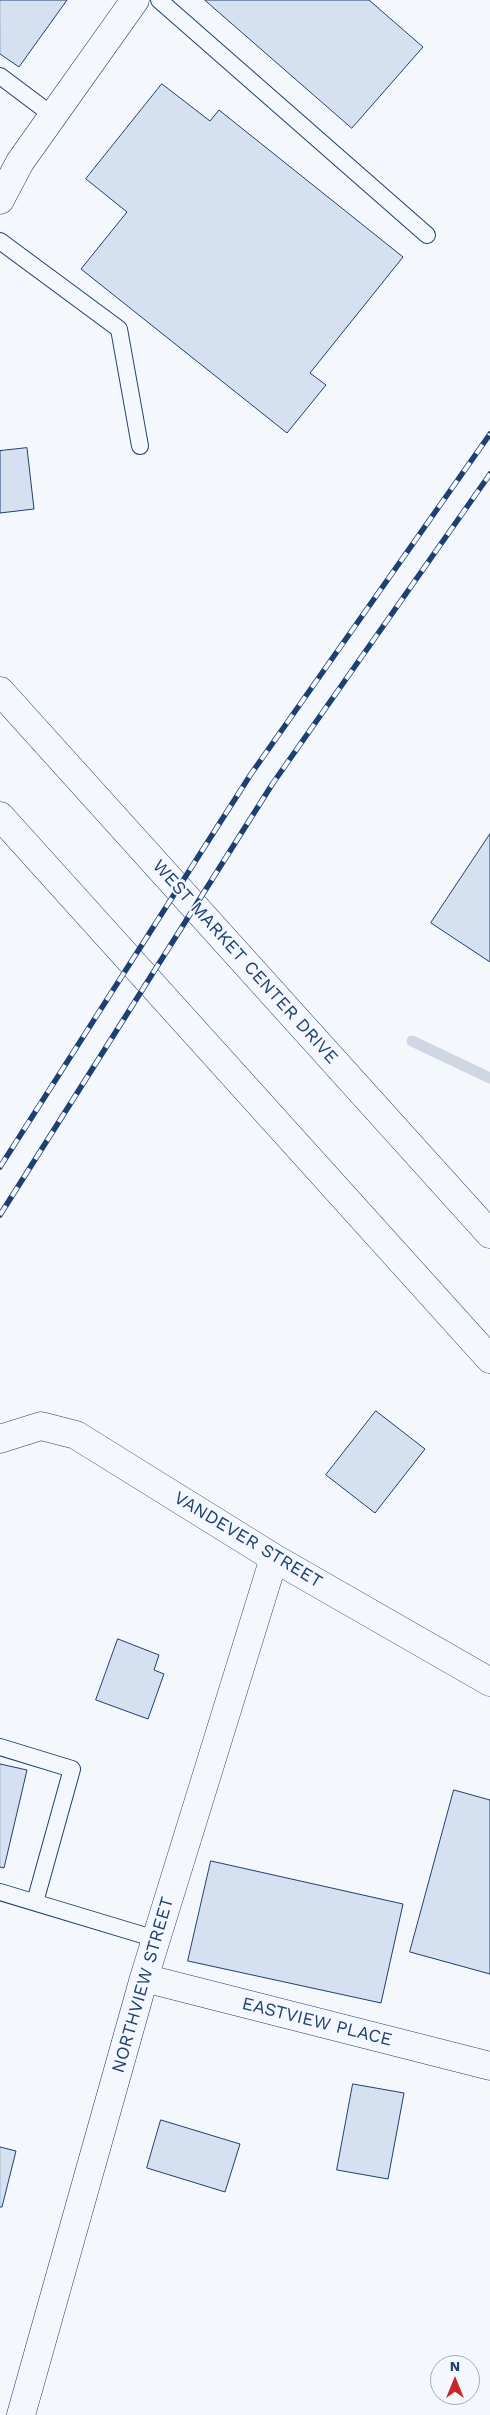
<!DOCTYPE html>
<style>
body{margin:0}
#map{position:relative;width:490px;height:2415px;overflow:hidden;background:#f4f7fb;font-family:"Work Sans",sans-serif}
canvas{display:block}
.north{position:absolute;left:430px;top:2355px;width:50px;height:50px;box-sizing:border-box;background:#f4f7fb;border:1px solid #9eadc5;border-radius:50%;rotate:0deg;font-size:14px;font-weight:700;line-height:20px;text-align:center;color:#1d3f73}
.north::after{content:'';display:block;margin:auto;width:18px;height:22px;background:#c62828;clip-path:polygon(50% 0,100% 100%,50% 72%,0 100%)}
</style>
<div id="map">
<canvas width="490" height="2415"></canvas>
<div class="north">N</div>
</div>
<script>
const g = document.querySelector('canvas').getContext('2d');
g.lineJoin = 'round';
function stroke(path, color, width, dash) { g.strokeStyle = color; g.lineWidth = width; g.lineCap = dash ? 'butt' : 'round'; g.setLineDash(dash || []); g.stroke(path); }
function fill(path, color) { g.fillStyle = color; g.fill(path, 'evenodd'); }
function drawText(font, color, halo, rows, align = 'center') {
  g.font = font + ' "Work Sans",sans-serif'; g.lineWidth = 4; g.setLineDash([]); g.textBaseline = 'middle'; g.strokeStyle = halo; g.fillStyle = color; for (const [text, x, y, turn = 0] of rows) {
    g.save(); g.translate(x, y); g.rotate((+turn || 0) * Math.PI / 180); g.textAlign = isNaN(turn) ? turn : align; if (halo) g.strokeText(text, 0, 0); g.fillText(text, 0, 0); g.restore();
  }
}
const stream = new Path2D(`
 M412,1041l78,37`);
const building = new Path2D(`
 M0,0h67l-48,67 -19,-13z
 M205,0h164l54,47 -71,81z
 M162,84l48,37 9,-11 184,147 -93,116 16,12 -39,48 -206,-164 46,-57 -41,-33z
 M27,448l7,61 -34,4v-62z
 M490,834v128l-59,-39z
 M376,1411l49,38 -50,64 -49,-38z
 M118,1639l41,16 -5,15 10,4 -16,45 -52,-19z
 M0,1764l27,6 -23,98 -4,-1z
 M454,1790l36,10v174l-80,-22z
 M211,1861l192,43 -22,99 -193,-42z
 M353,2084l51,9 -16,86 -51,-9z
 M161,2120l79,24 -15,48 -78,-24z
 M0,2147l16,4 -14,56h-2z`);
const lane = new Path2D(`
 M159,0l268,235
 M0,76l52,39
 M0,241l119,88 21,117
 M0,1747l72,22 -37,133
 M0,1892l156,47`);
const street = new Path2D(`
 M0,1439l41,-13 35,9 198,123 216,124
 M144,1978l346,88
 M21,2415l123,-437 130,-420`);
const secondary = new Path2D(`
 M0,200l20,-38 115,-162
 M0,691l490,543
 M0,816l490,543`);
const rail = new Path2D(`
 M0,1167l251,-393 239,-340
 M0,1215l273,-432 217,-309`);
const streetNames = [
 ["WEST MARKET CENTER DRIVE",245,962,48],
 ["VANDEVER STREET",248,1540,31],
 ["NORTHVIEW STREET",143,1985,-74],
 ["EASTVIEW PLACE",317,2022,14]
];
stroke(stream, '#cfd7e4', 11);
fill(building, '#d5e0f0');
stroke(building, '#1d3f73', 1);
stroke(lane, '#1d3f73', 18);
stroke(street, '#1d3f73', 29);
stroke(secondary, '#1d3f73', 29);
stroke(lane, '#f4f7fb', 16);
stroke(street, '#f4f7fb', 28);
stroke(secondary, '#f4f7fb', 28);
stroke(rail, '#1d3f73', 5.5);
stroke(rail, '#f4f7fb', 4, [11]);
drawText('18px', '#1d3f73', '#f4f7fb', streetNames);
</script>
